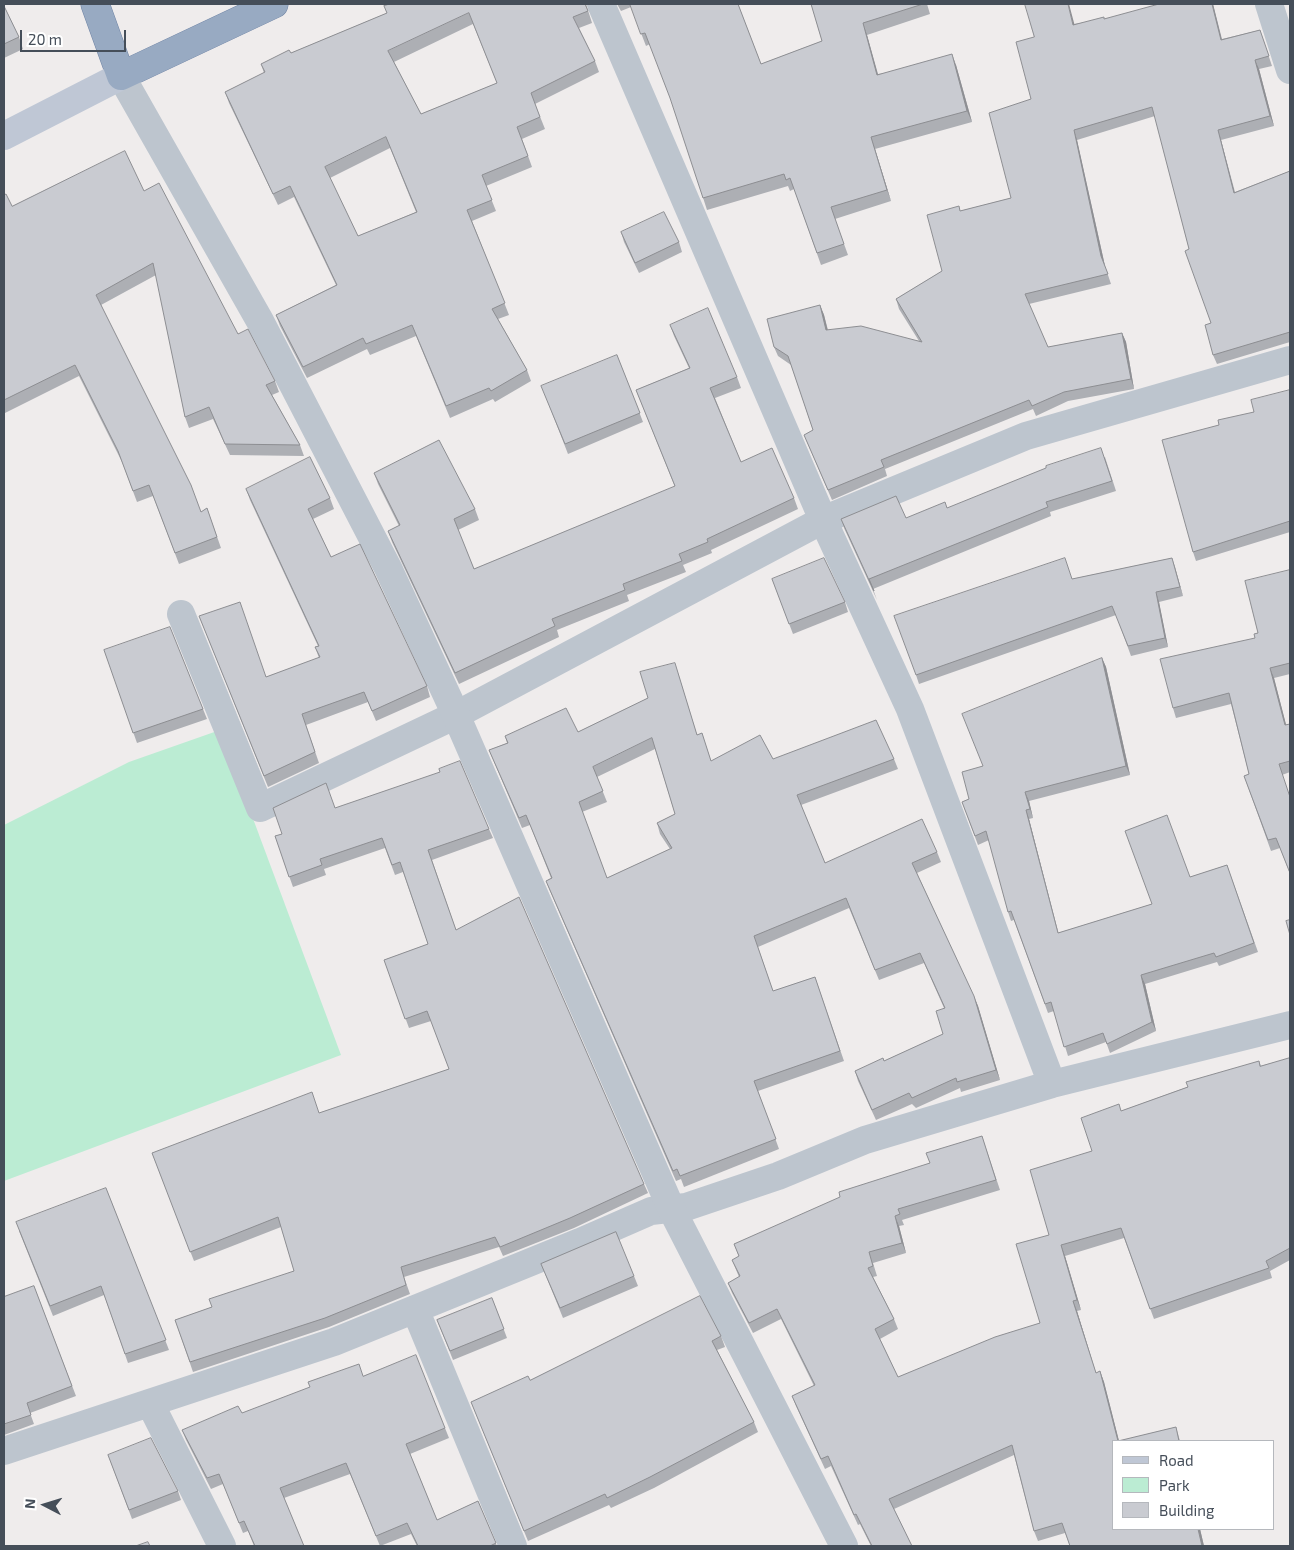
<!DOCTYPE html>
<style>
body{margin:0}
#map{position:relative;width:1294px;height:1550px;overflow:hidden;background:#efecec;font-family:"Exo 2",sans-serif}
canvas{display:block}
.frame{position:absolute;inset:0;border:5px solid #454e59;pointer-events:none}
.legend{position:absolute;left:1112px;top:1440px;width:162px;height:90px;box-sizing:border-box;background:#fff;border:1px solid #b5b8bd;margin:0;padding:6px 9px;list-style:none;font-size:15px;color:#454e59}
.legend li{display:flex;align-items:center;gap:10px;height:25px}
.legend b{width:25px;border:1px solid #b5b8bd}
.north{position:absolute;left:20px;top:1480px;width:50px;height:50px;-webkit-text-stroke:4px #fff;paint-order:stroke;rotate:275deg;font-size:14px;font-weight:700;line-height:20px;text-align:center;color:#454e59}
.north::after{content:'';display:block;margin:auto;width:18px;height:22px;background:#454e59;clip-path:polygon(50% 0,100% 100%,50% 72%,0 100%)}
.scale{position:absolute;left:20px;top:30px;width:106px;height:22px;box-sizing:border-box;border:2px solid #454e59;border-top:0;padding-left:6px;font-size:15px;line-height:18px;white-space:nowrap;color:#454e59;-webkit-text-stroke:4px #fff;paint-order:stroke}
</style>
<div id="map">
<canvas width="1294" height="1550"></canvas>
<div class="frame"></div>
<ul class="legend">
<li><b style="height:6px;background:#bfc7d5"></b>Road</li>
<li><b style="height:14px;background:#bbecd3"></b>Park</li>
<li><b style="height:14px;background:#c9cbd1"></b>Building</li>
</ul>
<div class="north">N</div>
<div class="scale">20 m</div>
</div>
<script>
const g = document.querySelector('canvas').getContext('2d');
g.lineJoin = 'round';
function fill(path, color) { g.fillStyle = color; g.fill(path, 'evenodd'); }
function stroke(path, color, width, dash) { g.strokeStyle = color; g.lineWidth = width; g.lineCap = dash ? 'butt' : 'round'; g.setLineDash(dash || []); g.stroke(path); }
const green = new Path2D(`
 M220,730l121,325 -337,126v-356l125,-63z`);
const minor = new Path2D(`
 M601,4l222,516 87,189 142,375
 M1269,4l21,66
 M181,614l79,194 196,-93 367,-195 203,-84 264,-76
 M415,1309l98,237
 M150,1403l72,143
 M4,1451l330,-109 246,-100 71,-31 35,-4 92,-31 87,-36 187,-56 238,-59`);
const tertiary = new Path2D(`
 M121,76l139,245 128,247 68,147 215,493 173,338`);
const secondary = new Path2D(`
 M4,136l117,-60`);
const trunk = new Path2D(`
 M95,4l26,72 153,-72`);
const wall = new Path2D(`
 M390,4h196l6,19 -13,5 16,33 4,11 -64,32 10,25 -23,10 10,28 -46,19 10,25 -24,10 37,94 -11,4 29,51 4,11 -36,21 -2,-3 -43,19 -34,-82 -46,19 -3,-6 -60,29 -27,-52 -4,-11 60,-30 -42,-88 -16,8 -49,-102 -4,-11 39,-19 -3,-9 30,-11 96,-40 -3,-7zM473,24l24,59 -76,31 -27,-52zM390,148l26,64 -58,24 -28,-58z
 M617,4h121l23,60 61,-23 -11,-37h116l3,10 -63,21 11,39 78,-9 16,57 -97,27 16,52 -56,18 13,36 -27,10 -27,-76 -4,2 -2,-5 -81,24 -35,-108 -22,-58 -4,2 -15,-39 -10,4z
 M1213,4l9,35 38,-9 12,36 -13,3 15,57 -53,14 14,52 55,-21v171l-73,22 -4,-9 -2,-32 -22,-74 -34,-133 -78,24 28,126 6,18 -82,20 19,43 74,-14 4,9 8,47 -66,12 -32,15 -3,-7 -148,60 2,7 -55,24 -28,-65 9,-5 -22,-65 -13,-9 -4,-9 46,-42 4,10 4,15 91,11 -20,-32 -3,-10 46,-28 17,-65 1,5 51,-13 20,-99 3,-62 40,-13 31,-5z
 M4,6l15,31 4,12 -19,9z
 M144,191l94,143 37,47 4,11 -7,3 28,50 4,11 -74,-1 -17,-36 -24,9 -4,-11 -29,-142 -55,30 100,207 6,-4 14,40 -42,16 -26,-68 -16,6 -15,-40 -43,-86 -74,37 -1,-2v-216l8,11z
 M621,232l58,10 3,10 -43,21 -15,-31z
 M670,325l67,52 4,11 -26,10 26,64 53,36 4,11 -87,41 1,3 -29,12 3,7 -59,23 2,6 -72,29 2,7 -100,47 -67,-142 -4,-11 11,-5 -21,-42 -4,-11 101,36 4,11 -21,10 16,39 201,-82 -39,-97 53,-22 -15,-32z
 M617,355l26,67 -75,32 -23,-59z
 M1290,390v142l-94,29 -3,-9 26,-127 35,-13z
 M1105,457l11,34 -66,21 1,4 -178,73 4,11 -33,-72 -3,-9 65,-1 41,-10z
 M246,489l84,9 4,11 -21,10 18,38 96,129 3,11 -54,24 -8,-19 -62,23 13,38 -51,24 -69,-171 67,61 53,-19 -4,-11 3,-1 -68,-146z
 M1172,558l11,38 -24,6 9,45 -37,9 -15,-41 -197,69 -3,-9 156,-96z
 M1290,570v104l-16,4 12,47 4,-1v48l-8,3 8,22v77l-10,-26 -9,3 -27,-75 5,-2 -18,-70 -55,14 -3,-10 82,-70z
 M772,579l73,23 3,10 -55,22z
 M104,650l99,59 4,10 -70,24z
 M1102,658l4,9 24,108 -101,26 4,17 -4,1 29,114 94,-29 38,-27 37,-12 31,87 -39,14 -2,-4 -72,22 11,47 -46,22 -4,-11 -38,14 -14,-45 -6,2 -34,-93 -3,1 -3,-9 -19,-72 -11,5 -16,-43 7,-3 14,-33z
 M678,673l19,62 5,-2 9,28 62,-2h121l4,10 -97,36 24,58 112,-11 4,10 -24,11 61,133 22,74 -39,12 -1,-4 -44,20 -4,-4 -36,16 -18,-39 -3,-10 29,-10 59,-27 1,-26 -20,-45 -45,17 -30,-72 -91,39 15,44 42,-14 29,84 -86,30 21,58 -95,38 -3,-8 -5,2 -126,-290 -4,-10 5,-3 -21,-53 -8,3 -33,-78 18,-7 -2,-7 73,-4 70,-34zM655,749l20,65 -18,9 3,11 10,15 -63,29 -25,-66 25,-10 -10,-25z
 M335,808l154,21 4,9 -61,22 24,70 188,254 4,9 -74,35 -71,28 -4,-9 -95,30 6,17 -81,33 -136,45 -18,-52 37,-13 82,-36 -13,-44 -87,34 -42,-108 167,-40 130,-44 -18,-48 -22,7 -25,-68 44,-16 -25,-72 -8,3 -10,-27 -61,21 2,6 -33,12 -18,-51 7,-2z
 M1290,1058v202l-20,11 2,7 -118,41 -30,-81 -59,18 16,54 -4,1 19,62 4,-2 4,11 15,59 57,-14 4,14h-67v88h87l4,17h-134l-5,-13 -27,8 -4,-10 -20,-76 -120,54 18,37h-41l-11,-22 -2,1 -27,-59 -6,3 -29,-63 -4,-10 22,-10 -33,-67 -28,14 -21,-40 -4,-10 11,-6 -7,-17 7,-3 -5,-13 196,-81 52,-27 18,54 -98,30 2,5 -5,1 7,27 -33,10 4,13 -4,1 21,42 4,10 -18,10 18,38 142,-54 9,-88 43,-84 29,-40 138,-50 2,5z
 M106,1188l63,162 -41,13 -24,-68 -51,21 -34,-85z
 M541,1264l93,12 4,10 -75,32z
 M34,1286l42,110 -46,17 4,11 -30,11v-138z
 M492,1298l15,40 -54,22 -16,-40z
 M721,1336l4,11 -8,3 37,72 4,10 -104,56 -43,20 -2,-3 -81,36 -57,-139 59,-22z
 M363,1376l82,52 4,10 -39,16 27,66 41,-19 19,45h-80l-6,-12 -31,12 -30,-72 -66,24 20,48h-50l-6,-15 -5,2 -20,-49 -12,5 -25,-49 -4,-10 60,-17z
 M108,1455l70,36 3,9 -49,19z`);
const shadedWall = new Path2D(`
 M1068,4h1l8,30 -4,-9z
 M1212,4h1l11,45 -3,-9z
 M863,23l4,12 14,51 -4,-11z
 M952,54l4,11 16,57 -5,-11z
 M1255,60l4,9 15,57 -4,-10z
 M1074,130l3,10 28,126 -4,-10z
 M1218,130l3,10 16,62 -3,-9z
 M871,137l4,12 16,52 -4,-11z
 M820,305l4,10 6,25 -4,-10z
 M1122,333l4,9 8,47 -3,-10z
 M1172,558l3,9 8,29 -3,-9z
 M1156,592l3,10 9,45 -3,-9z
 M1102,658l4,9 24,108 -4,-9z
 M1270,668l4,10 15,58 -4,-11z
 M1025,792l4,9 4,17 -3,-9z
 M1026,810l3,9 32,124 -3,-10z
 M1141,975l4,9 11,47 -4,-9z
 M974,996l4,10 22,74 -4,-10z
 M895,1216l4,10 7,27 -4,-10z
 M1061,1245l4,11 16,54 -4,-10z
 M1073,1301l4,10 22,72 -3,-10z
 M1100,1371l4,11 15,59h-1z
 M1198,1529h2l4,17h-2z`);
const building = new Path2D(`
 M390,4h195l3,7 -15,6 22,44 -64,32 9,24 -23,10 11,29 -46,19 10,25 -25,10 38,93 -13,6 35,61 -36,21 -2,-3 -43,18 -34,-81 -46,19 -3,-6 -60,29 -27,-52 61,-30 -47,-99 -17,8 -48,-102 40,-20 -4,-8 28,-14 2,3 96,-40 -3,-7zM469,13l28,70 -76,31 -33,-63zM386,137l31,75 -59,24 -33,-69z
 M630,4h108l23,60 61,-23 -11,-37h112l-60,19 14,52 75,-21 15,57 -96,26 16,53 -56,17 13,37 -27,9 -27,-75 -4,2 -2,-6 -81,24 -33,-100 -25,-65 -4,1z
 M1025,4h43l5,21 31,-8v2l55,-15h53l9,36 39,-10 9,26 -14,4 15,56 -52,14 16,63 56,-22v161l-77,23 -8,-30 6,-2 -26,-72 4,-2 -37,-142 -78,23 27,126 7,18 -83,20 23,53 74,-14 9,46 -67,13 -32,14 -3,-6 -148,60 3,7 -56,23 -24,-55 9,-5 -25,-74 -14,-9 -7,-28 53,-14 6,25 35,-4 61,16 -26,-43 46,-28 -15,-56 32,-9 1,5 51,-13 -22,-85 42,-14 -15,-57 18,-5z
 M4,6l15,31 -15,7z
 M125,151l19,40 15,-8 79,151 10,-5 27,52 -9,4 34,60 -75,-1 -16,-37 -24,10 -32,-154 -57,32 95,190 10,27 6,-4 10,29 -42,16 -26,-68 -16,6 -15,-40 -43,-86 -71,35v-205l2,-1 6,12z
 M664,212l15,30 -44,21 -14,-31z
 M708,308l29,69 -27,11 31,74 31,-14 22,50 -87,41 1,3 -29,12 3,7 -59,23 2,6 -73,29 3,7 -100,47 -67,-142 12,-6 -26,-52 65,-33 36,69 -21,10 20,50 201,-83 -39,-96 54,-22 -20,-43z
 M617,355l23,58 -75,31 -24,-58z
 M1290,390v131l-97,31 -31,-112 57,-15 -1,-5 36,-8 -3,-12z
 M1101,448l11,33 -66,21 2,5 -179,72 5,12 -33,-72 55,-23 10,22 39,-16 2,6 99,-40v-2z
 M310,457l20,41 -22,11 23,48 29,-13 67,142 -55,25 -8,-19 -62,22 13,38 -51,24 -65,-160 41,-14 26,75 54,-20 -5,-10 4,-1 -73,-157z
 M824,558l21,44 -56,22 -17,-45z
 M1065,558l7,21 100,-21 8,29 -24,5 9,46 -37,8 -16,-40 -196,69 -22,-59z
 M1290,570v93l-20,5 15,57 5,-1v37l-11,3 11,33v76l-14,-35 -8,2 -24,-64 5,-2 -20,-81 -56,15 -13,-49 95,-21 -1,-4 4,-1 -13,-52z
 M170,627l33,82 -70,24 -29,-83z
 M1102,658l24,108 -101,26 5,17 -4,1 32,123 94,-29 -27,-73 42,-16 23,62 37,-12 27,78 -38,14 -2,-4 -73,22 11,47 -45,22 -4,-11 -39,14 -13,-45 -6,2 -34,-93 -3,1 -22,-81 -11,5 -13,-34 7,-3 -7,-27 21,-6 -21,-52z
 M675,663l22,72 5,-2 9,28 49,-26 13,24 103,-39 18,39 -97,36 28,68 97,-44 15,33 -25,11 62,133 22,74 -39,12 -1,-4 -44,20 -3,-5 -37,17 -17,-39 28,-13 1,3 59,-27 -7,-23 9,-3 -25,-55 -45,17 -29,-72 -92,38 19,55 42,-14 25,74 -86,30 22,58 -96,37 -3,-7 -4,2 -127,-290 6,-3 -26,-63 -7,3 -30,-68 19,-7 -3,-7 61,-28 12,24 70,-34 -8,-26zM652,738l23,76 -18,9 15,25 -65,30 -28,-76 24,-11 -10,-24z
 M460,761l29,68 -61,21 28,80 63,-33 125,287 -74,34 -70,29 -5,-10 -94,30 5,18 -81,33 -135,44 -15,-42 37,-13 -3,-8 85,-28 -16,-54 -88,35 -38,-99 160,-61 7,21 130,-44 -22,-58 -22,8 -21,-59 44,-16 -28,-82 -8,3 -10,-27 -62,21 2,6 -33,12 -14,-41 7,-2 -9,-26 53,-25 9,25 105,-36 -1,-3z
 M1290,920v15l-4,-14z
 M1290,1058v190l-24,13 3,7 -119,41 -29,-81 -60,17 16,55 -4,1 23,72 4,-2 18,70 58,-14 3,14h-66v88h85l4,17h-132l-8,-23 -28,8 -22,-86 -123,54 23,47h-40l-16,-32 -2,1 -26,-59 -7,3 -29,-63 23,-11 -38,-76 -28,14 -21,-40 12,-7 -8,-16 7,-4 -5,-12 106,-47 -1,-5 91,-29 -4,-10 56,-17 14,44 -98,29 2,5 -5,2 7,27 -33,9 4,14 -5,2 26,51 -19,10 23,48 97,-40 45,-14 -24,-79 33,-9 -19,-65 62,-19 -11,-33 38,-14 2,7 67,-24 -2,-5 73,-21 1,5z
 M106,1188l60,152 -41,14 -24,-68 -51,20 -34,-84z
 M616,1232l18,44 -74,32 -19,-44z
 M34,1286l38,100 -45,17 4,12 -27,9v-127z
 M700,1296l21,40 -9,5 42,81 -104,55 -43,21 -2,-4 -81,37 -53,-129 57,-26 2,4z
 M492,1298l12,31 -54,22 -13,-31z
 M416,1355l29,73 -39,16 31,76 41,-19 18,42 -6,3h-72l-11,-23 -31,13 -30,-73 -66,25 24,58h-49l-11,-25 -5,2 -20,-49 -12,4 -25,-48 56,-24 4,7 68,-26 -2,-5 51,-18 4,12z
 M151,1438l27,53 -49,19 -21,-55z
 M148,1542l2,4h-14z`);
fill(green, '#bbecd3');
stroke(trunk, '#7185a5', 29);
stroke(minor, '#bdc5ce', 28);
stroke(tertiary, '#bdc5ce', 28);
stroke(secondary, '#bfc7d5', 28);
stroke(trunk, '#98aac2', 28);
fill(wall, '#adafb4');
fill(shadedWall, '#8d8e92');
fill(building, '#c9cbd1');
stroke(building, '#8d8e92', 1);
</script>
